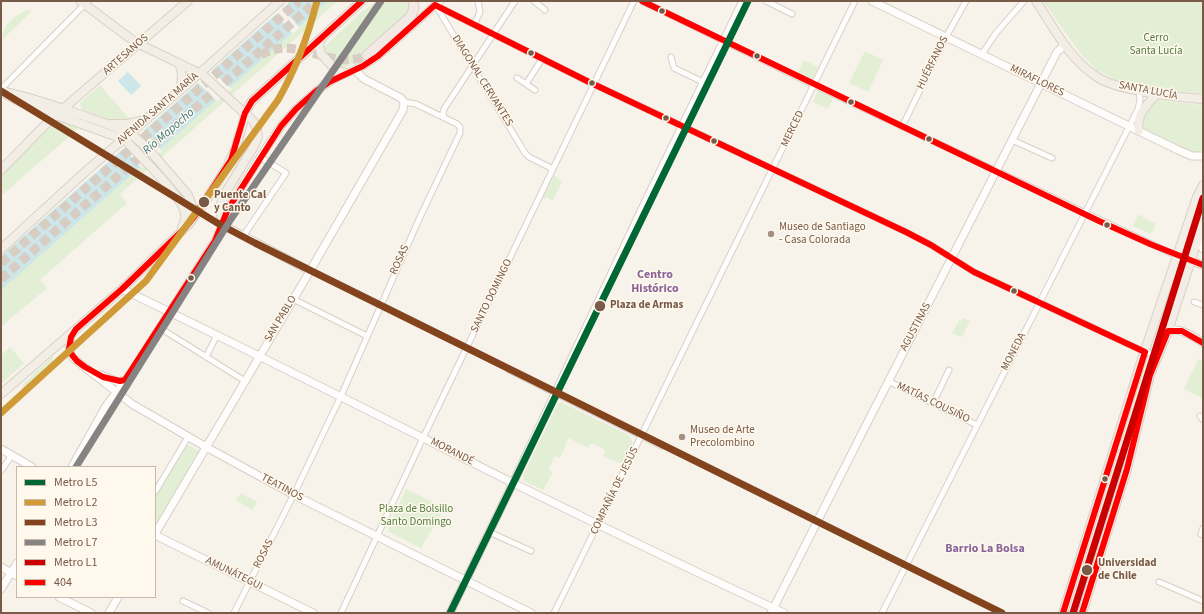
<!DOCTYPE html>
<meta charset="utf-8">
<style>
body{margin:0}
#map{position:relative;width:1204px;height:614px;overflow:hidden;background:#f7f3eb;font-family:"Source Sans 3",sans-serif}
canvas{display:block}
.frame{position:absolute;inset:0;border:2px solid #785a49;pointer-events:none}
.legend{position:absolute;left:16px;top:466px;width:140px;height:132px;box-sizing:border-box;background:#fff8ec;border:1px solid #c9b9ab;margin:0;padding:5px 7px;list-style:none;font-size:12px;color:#785a49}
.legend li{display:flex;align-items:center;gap:8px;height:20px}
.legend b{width:20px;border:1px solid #c9b9ab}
</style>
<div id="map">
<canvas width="1204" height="614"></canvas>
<div class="frame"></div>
<ul class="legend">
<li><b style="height:5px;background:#063"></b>Metro L5</li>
<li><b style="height:5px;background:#d09b37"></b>Metro L2</li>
<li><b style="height:5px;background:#83441d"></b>Metro L3</li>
<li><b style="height:5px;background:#868383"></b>Metro L7</li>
<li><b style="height:5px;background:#c00"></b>Metro L1</li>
<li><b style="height:5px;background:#f00"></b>404</li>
</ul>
</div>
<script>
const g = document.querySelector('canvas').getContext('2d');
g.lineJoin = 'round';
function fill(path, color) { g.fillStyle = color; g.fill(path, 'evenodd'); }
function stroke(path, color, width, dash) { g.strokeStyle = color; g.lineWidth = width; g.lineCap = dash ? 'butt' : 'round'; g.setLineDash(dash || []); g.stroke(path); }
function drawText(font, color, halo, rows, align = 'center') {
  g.font = font + ' "Source Sans 3",sans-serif'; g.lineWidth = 3; g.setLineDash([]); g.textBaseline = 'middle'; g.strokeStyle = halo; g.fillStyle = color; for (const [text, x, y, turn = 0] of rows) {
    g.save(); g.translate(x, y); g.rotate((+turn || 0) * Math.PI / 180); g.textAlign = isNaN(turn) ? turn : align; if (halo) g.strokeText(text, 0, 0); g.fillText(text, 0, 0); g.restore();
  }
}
const green = new Path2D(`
 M291,1h47l-218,193 7,9 -87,77 7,8 -46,39v-70z
 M377,1h34v5l-5,10 -38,41 -30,14 -19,-19 41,-39z
 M1043,1h160v93l-67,-8 -22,-7 -18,-9 -16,-17z
 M29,9l3,2 -29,28h-1c2,-17 13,-23 27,-30z
 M865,51l18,9 -15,32 -19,-9z
 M804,60l14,7 -6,13 -15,-6z
 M100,85l27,31 4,5 -13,1 -36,-12 -2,-7z
 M818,91l15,8 -5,10 -15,-7z
 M1156,100l47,5v45l-4,3h-6l-52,-25c-1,-10 7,-22 15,-28z
 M57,119l22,9 -78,68v-20l53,-56z
 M554,175l8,6 -9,20 -6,-4 -3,2 -1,-1z
 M1138,214l18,10 -5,10 -18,-8z
 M1180,265l3,1 -25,73 -4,2z
 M963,318l7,3 -8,16 -10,-4 8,-14 1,2z
 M10,347l14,16 -23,21v-29z
 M53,356v13l-32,28 1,-9 2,-5z
 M1198,359l5,3v37l-19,-10z
 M1148,360h1l-8,25 -11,54h-7z
 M561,402l69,34 3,7 -11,21 -19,-8 2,-6 -14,-7 -3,5 -19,-10 -9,20 -5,-2 -7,13 5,3 -10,18 -19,-9 -1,-5 35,-73z
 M187,444l12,7 -44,74v-28z
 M1120,450l5,1 1,2 -48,160h-9z
 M406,489l39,19 -24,40 -32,-16 -1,-3z
 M241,493l16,9 -5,8 -16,-10z`);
const water = new Path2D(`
 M291,1h37l-327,289v-34z
 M128,72l13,14 -10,9 -13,-14z`);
const pier = new Path2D(`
 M282,8l18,20 -7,6 -17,-20z
 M211,70l21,19 -15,12 -20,-19z
 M143,130l19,21 -20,17 -19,-21z`);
const highwayTunnel = new Path2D(`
 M261,55c36,-22 70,18 106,0
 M1,263l298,-262
 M1,279l316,-278`);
const street = new Path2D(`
 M534,1l11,9
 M642,1l172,84 363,171
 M766,1l26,13
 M435,5l154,77 317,150 25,13 43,27 171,80 8,1 6,-2
 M436,6l89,147 4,4 24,12
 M474,25l6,-13 -2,-11
 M982,54l14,-21 28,-32
 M671,57l3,11 29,14
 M517,78l18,12
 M526,84l16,-25
 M1,89l87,-88
 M444,117l-1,-4 1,-4 71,-108
 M902,127l44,-90 20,-36
 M1012,140l40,18
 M246,232l40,-59 -26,-16
 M293,299l74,37
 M1194,302l9,3
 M160,328l85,53
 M206,357l11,-22
 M509,370l153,76
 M888,381l89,44
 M933,403l16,-33
 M1200,416l3,4
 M1,471l11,-16
 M155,492l33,-55
 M1203,528l-2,6 2,1
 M489,532l42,19
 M1159,582l44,19
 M183,601l25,12
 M234,613l63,-125 44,-92 79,-179 40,-84v-6l-3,-3 -41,-20 -12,-2
 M341,613l82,-175 211,-437
 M554,613l301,-612
 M882,613l256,-504 2,-9 -1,-10`);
const secondary = new Path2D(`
 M872,1l306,149 14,6h11
 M223,225l87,46
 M1199,236l4,13
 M1177,256l26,9
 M122,289c131,63 261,129 391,194 90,44 180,88 271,130
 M74,331c-6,9 -7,17 -1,27l59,46 74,43 88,48 237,118
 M1168,331c13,-4 24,5 35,12
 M101,375l17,7 7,-2
 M1,449l31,18
 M72,467l34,-61 25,-33 84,-132 5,-10 8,-22 34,-55 19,-28 15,-17 19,-17 14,-10 9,-5 25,-11 15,-10 62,-55
 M155,534l155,-263 93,-161 1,-8 -3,-4 -37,-19 -9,-9
 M155,535l158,78
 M1,567l16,9
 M1,589l16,-26
 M59,597l32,16
 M109,613l9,-16
 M450,613l63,-130 130,-276 100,-206
 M771,613l90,-178 196,-383 8,-7`);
const primary = new Path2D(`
 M80,1l55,41 68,33
 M1036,1c18,27 33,58 61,76 21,14 79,20 106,22
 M322,37l-3,9 2,8 15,16 10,3
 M179,63c4,9 4,18 0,28
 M1,91c30,6 59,17 89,27 14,5 30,10 42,18
 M5,94l18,9 89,32 14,6
 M111,124h16l18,-4
 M1139,131c-4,-14 9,-30 20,-38
 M152,153l36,42 4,11 -2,14
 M151,167c9,10 29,30 33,43 2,6 1,12 -2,18
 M1,170l49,-50 138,-119
 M223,225l-3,-15 2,-11 5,-9 26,-42 5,-11 -1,-8 -4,-8 -25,-23
 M1,249l84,-77 115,-99 80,-72
 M1,394l121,-105 67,-65 16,-22 22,-35 9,-20 11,-38 5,-8 110,-100
 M1116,444l16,5
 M1063,613l78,-251 56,-165 6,-12
 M1082,613l45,-144 23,-94 18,-44 35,-108`);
const highway = new Path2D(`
 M367,55l44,-39 3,-8 -1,-7`);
const primaryBridge = new Path2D(`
 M204,76l24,22
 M135,137l17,16
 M128,143l23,24`);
const bus1 = new Path2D(`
 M362,1l-110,100 -7,12 -14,47 -37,57 -10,12 -62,60 -46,40 -5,8 -2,12 3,6 5,6 8,6 18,10 17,4 5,-1 90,-139 13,-32 53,-83 15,-17 19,-17 14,-10 34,-16 15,-10 57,-51 154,77 317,150 25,13 43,27 171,80 -82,261
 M642,1l457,220 51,23 53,21
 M1082,613l45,-144 23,-94 18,-44h14l21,12`);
const metro1 = new Path2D(`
 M450,613l298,-612`);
const metro2 = new Path2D(`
 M1,413l145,-132 132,-181c18,-31 30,-64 39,-99`);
const metro3 = new Path2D(`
 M1,91l218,133 36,19 747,370`);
const metro4 = new Path2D(`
 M76,467l155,-248 150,-218`);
const metro5 = new Path2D(`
 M1073,613l130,-415`);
const markers = [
 [662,11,3.5,"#785a49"],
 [531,53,3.5,"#785a49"],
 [757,56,3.5,"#785a49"],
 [592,83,3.5,"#785a49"],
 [851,102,3.5,"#785a49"],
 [666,118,3.5,"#785a49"],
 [929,139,3.5,"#785a49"],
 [714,141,3.5,"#785a49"],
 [204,202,6,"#785a49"],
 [1107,225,3.5,"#785a49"],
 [771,234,4,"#a49082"],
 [191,278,3.5,"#785a49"],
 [1014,291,3.5,"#785a49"],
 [600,306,6,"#785a49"],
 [682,437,4,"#a49082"],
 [1105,479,3.5,"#785a49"],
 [1087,570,6,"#785a49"]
];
const parkNames = [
 ["Cerro",1156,39],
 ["Santa Lucía",1156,52],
 ["Plaza de Bolsillo",416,510],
 ["Santo Domingo",416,523]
];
const streetNames = [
 ["ARTESANOS",126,55,-41],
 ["HUÉRFANOS",933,63,-64],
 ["DIAGONAL CERVANTES",482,81,58],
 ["MIRAFLORES",1037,81,26],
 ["SANTA LUCÍA",1148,91,11],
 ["AVENIDA SANTA MARÍA",158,109,-41],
 ["MERCED",793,129,-64],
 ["ROSAS",400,260,-66],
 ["SANTO DOMINGO",492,296,-64],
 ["SAN PABLO",281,319,-59],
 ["AGUSTINAS",916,327,-62],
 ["MONEDA",1014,352,-63],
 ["MATÍAS COUSIÑO",933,403,26],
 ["MORANDÉ",452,452,27],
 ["TEATINOS",282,488,28],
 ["COMPAÑÍA DE JESÚS",615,491,-64],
 ["ROSAS",264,554,-63],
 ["AMUNÁTEGUI",234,574,26]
];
const stopNames = [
 ["Puente Cal",214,196],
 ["y Canto",214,209],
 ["Plaza de Armas",610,306],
 ["Universidad",1098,564],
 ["de Chile",1098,577]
];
const poiNames = [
 ["Museo de Santiago",779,228],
 ["- Casa Colorada",779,241],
 ["Museo de Arte",690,431],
 ["Precolombino",690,444]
];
const waterNames = [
 ["Río Mapocho",169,132,-41]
];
const neighbourhoodNames = [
 ["Centro",655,275],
 ["Histórico",655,289],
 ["Barrio La Bolsa",985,549]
];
fill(green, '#e3efd5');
fill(water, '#cce6e9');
fill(pier, '#f7f3eb');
stroke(highwayTunnel, '#d7cdc2', 9, [9, 4.5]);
stroke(street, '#d6d0c9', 7);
stroke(secondary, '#d7cfc8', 9);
stroke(primary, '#d9d0c9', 10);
stroke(highway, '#d9d0c9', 11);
stroke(street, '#fefdfc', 5);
stroke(secondary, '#fefdfc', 7);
stroke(primary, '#f3eee5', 8);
stroke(highway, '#f2e9e4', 9);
stroke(primaryBridge, '#d9d0c9', 10, []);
stroke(primaryBridge, '#f3eee5', 8);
stroke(bus1, '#f00', 6);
stroke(metro1, '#063', 7);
stroke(metro2, '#d09b37', 7);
stroke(metro3, '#83441d', 7);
stroke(metro4, '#868383', 7);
stroke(metro5, '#c00', 7);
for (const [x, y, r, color] of markers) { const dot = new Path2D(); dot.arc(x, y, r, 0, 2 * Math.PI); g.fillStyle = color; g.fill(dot); stroke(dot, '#fff8ec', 1.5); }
drawText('11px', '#527e40', '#fff8ec', parkNames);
drawText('11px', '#785a49', '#fff8ec', streetNames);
drawText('bold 11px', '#785a49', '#fff8ec', stopNames, 'left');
drawText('11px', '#785a49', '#fff8ec', poiNames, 'left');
drawText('italic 12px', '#3f7885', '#fff8ec', waterNames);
drawText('bold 12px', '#89649b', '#fff8ec', neighbourhoodNames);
</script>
